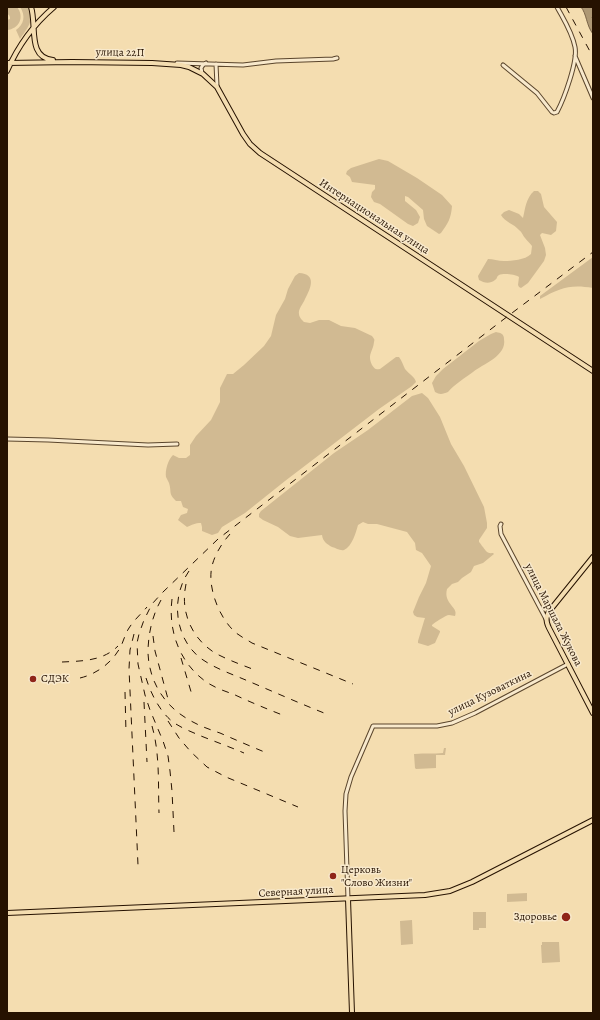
<!DOCTYPE html>
<meta charset="utf-8">
<style>
body{margin:0}
#map{position:relative;width:600px;height:1020px;overflow:hidden;background:#f4ddb0;font-family:Alegreya,serif}
canvas{display:block}
.frame{position:absolute;inset:0;border:8px solid #261200;pointer-events:none}
</style>
<div id="map">
<canvas width="600" height="1020"></canvas>
<div class="frame"></div>
</div>
<script>
const g = document.querySelector('canvas').getContext('2d');
g.lineJoin = 'round';
function fill(path, color) { g.fillStyle = color; g.fill(path, 'evenodd'); }
function stroke(path, color, width, dash) { g.strokeStyle = color; g.lineWidth = width; g.lineCap = dash ? 'butt' : 'round'; g.setLineDash(dash || []); g.stroke(path); }
function drawText(font, color, halo, rows, align = 'center') {
  g.font = font + ' Alegreya,serif'; g.lineWidth = 3; g.setLineDash([]); g.textBaseline = 'middle'; g.strokeStyle = halo; g.fillStyle = color; for (const [text, x, y, turn = 0] of rows) {
    g.save(); g.translate(x, y); g.rotate((+turn || 0) * Math.PI / 180); g.textAlign = isNaN(turn) ? turn : align; if (halo) g.strokeText(text, 0, 0); g.fillText(text, 0, 0); g.restore();
  }
}
const green = new Path2D(`
 M7,7h10c8,10 2,22 -10,23v-10l3,-1v-2l-1,-2 -2,-1z
 M20,7h9c5,15 -1,20 -9,32l-4,-9c8,-6 10,-14 4,-23z
 M379,159l9,2 29,17 25,17 10,11c-1,13 -4,17 -11,27l-2,1 -12,-8 -3,-7 -1,-9 -15,-13 -3,-1v5l11,9 4,7 -2,6 -5,3 -5,-2 -28,-20 -6,-2 -3,-5 1,-5 3,-3v-4l-23,-3 -2,-5 -4,-3 1,-3 4,-3z
 M534,191h4l3,3 3,13 13,15 -1,9 -5,4 -9,-2 -2,2 5,13 1,7 -2,6 -16,22 -7,5 -2,-1 -1,-2 1,-8c-4,-3 -16,-4 -20,-2 -3,2 -1,3 -4,5 -5,4 -11,3 -16,0l-1,-4 10,-17c5,0 10,2 16,2 8,0 21,-1 27,-7l1,-8c-2,-3 -5,-5 -7,-8 -2,-2 -3,-6 -6,-8 -5,-6 -14,-8 -18,-15l3,-3 5,-2 10,4 4,4c2,-9 3,-20 11,-27z
 M593,257v31c-23,-4 -33,0 -53,11v-3z
 M299,273c18,1 12,15 6,26 -2,5 -7,10 -6,15 0,3 3,6 5,8l6,1 9,-3h10l12,6 14,2 17,8c2,3 3,3 2,6 -1,10 -7,12 -2,23 3,4 3,5 8,4l16,-12h3c3,4 4,8 6,12 4,5 10,8 11,13l-4,4 -33,23 -56,43 -38,29 -40,32 -23,14 -4,6 -6,2 -10,-4v-4l-1,-4c-6,0 -9,2 -14,4l-9,-7 3,-5 6,-2 1,-4 -5,-2 -2,-6h-5c-8,-8 -4,-8 -7,-18 -1,-2 -2,-4 -3,-6 -1,-7 2,-17 7,-22l6,3h7l4,-3v-10l6,-9 15,-16 9,-18v-14l7,-14h6l11,-9 20,-19 7,-10 5,-21 9,-16 3,-10 7,-13z
 M496,332c5,1 8,2 8,7 3,17 -21,25 -31,33 -8,6 -18,12 -25,20 -5,2 -8,3 -13,0l-3,-9 4,-7 7,-7 36,-28 12,-7z
 M422,393l6,5 12,19 11,27 13,22 20,41 3,16v5l-8,12v2c1,1 2,2 3,4 4,4 4,8 11,7l1,1 -11,9 -9,3 -3,6 -9,6 -4,4 -6,2 -5,5c-4,15 12,18 8,27 -2,0 -4,-1 -6,-1 -3,0 -15,8 -17,10v1l8,5v1l-5,11 -7,3 -10,-3v-2l6,-20 1,-3 -8,-1 -3,-2 -1,-3 6,-15 7,-14 5,-17 -9,-13 -6,-3 -1,-7 -8,-11 -30,-8h-9l-5,-2 -5,3c-2,7 -6,22 -14,25 -4,1 -8,-2 -12,-3 -5,-3 -9,-5 -10,-12l-24,3 -8,-2 -12,-9 -15,-7 -4,-3v-3l2,-3 73,-58 34,-23 44,-34z
 M444,748h2l-1,7h-9v13l-20,1 -1,-1 -1,-14h1c10,-1 18,0 28,-1z
 M527,893v8l-20,1v-8z
 M473,912h13v16h-7v2h-6z
 M412,920l1,24 -12,1 -1,-24z
 M542,942h17l1,20 -18,1 -1,-18h1z`);
const water = new Path2D(`
 M581,7h12v10h-1l1,3v14c-7,-9 -6,-20 -12,-27z`);
const minor = new Path2D(`
 M575,56l18,42
 M177,63l66,2 33,-4 57,-2 4,-1
 M216,64l1,22
 M503,65l34,28 15,19 2,1 3,-1c7,-13 21,-51 18,-65 -3,-15 -11,-27 -18,-40
 M202,73l-1,-5 2,-3 3,-2
 M7,439l41,1 100,5 29,-1
 M501,524l-1,2 1,8 45,85
 M348,899l-3,-88 1,-17 5,-17 22,-51h64l15,-3 23,-10 93,-49`);
const major = new Path2D(`
 M31,7c6,18 -4,51 22,53
 M7,63l65,-1 80,1 29,2 8,2 14,7 14,13 26,47 7,10 10,9 333,218
 M7,71c11,-25 27,-47 47,-64
 M593,557l-42,52c-5,6 -6,11 -2,19l44,85
 M348,899l4,114
 M7,913l418,-18 25,-4 22,-9 121,-62`);
const rail = new Path2D(`
 M566,7l27,50
 M230,534c-8,9 -15,20 -18,32 -5,21 7,51 22,65 5,5 12,8 18,12l101,41
 M189,571c-18,26 -15,65 10,86 14,11 33,17 49,24 26,11 51,22 76,32
 M186,584c-6,27 5,54 29,69 13,7 27,12 40,17
 M172,599c-4,31 7,63 33,82 8,6 19,10 28,13 17,8 34,15 52,22
 M161,600c-9,16 -13,35 -13,53 1,27 15,51 38,65 11,7 22,11 34,15 16,7 32,14 47,20
 M134,634l-4,16 -1,19 9,196
 M153,636l2,15 13,48
 M181,658l11,37
 M62,662c21,-1 41,-1 56,-16
 M80,678c17,-4 33,-16 41,-32 3,-6 4,-12 8,-18 5,-8 12,-14 18,-21
 M146,678c5,16 14,34 27,44 8,6 19,10 28,14 15,6 29,11 43,17
 M125,692l1,41
 M144,702l3,60
 M168,721l11,17 12,14 16,15 19,10 72,30
 M152,726c8,28 6,58 7,87
 M174,832l-2,-41 -2,-20 -2,-15 -5,-15 -13,-31 -5,-15 -7,-31 -1,-21 2,-9 5,-14 8,-16 10,-11 56,-54 290,-223 85,-64`);
const markers = [
 [33,679,4,"#8f2418"],
 [333,876,4,"#8f2418"],
 [566,917,5,"#8f2418"]
];
const streetNames = [
 ["улица 22П",120,53,1],
 ["Интернациональная улица",374,217,33],
 ["улица Маршала Жукова",553,615,63],
 ["улица Кузоваткина",490,693,-26],
 ["Северная улица",296,892,-3]
];
const poiNames = [
 ["СДЭК",41,679],
 ["Церковь",341,870],
 ["\"Слово Жизни\"",341,883],
 ["Здоровье",557,917,"right"]
];
fill(green, '#d1ba92');
fill(water, '#ae9874');
stroke(water, '#786246', 1);
stroke(minor, '#5a452c', 5);
stroke(major, '#261200', 6);
stroke(minor, '#f8e9cc', 3);
stroke(major, '#f4ddb0', 4);
stroke(rail, '#261200', 1, [7, 7]);
for (const [x, y, r, color] of markers) { const dot = new Path2D(); dot.arc(x, y, r, 0, 2 * Math.PI); g.fillStyle = color; g.fill(dot); stroke(dot, '#f8e9cc', 1.5); }
drawText('11px', '#261200', '#f8e9cc', streetNames);
drawText('11px', '#261200', '#f8e9cc', poiNames, 'left');
</script>
